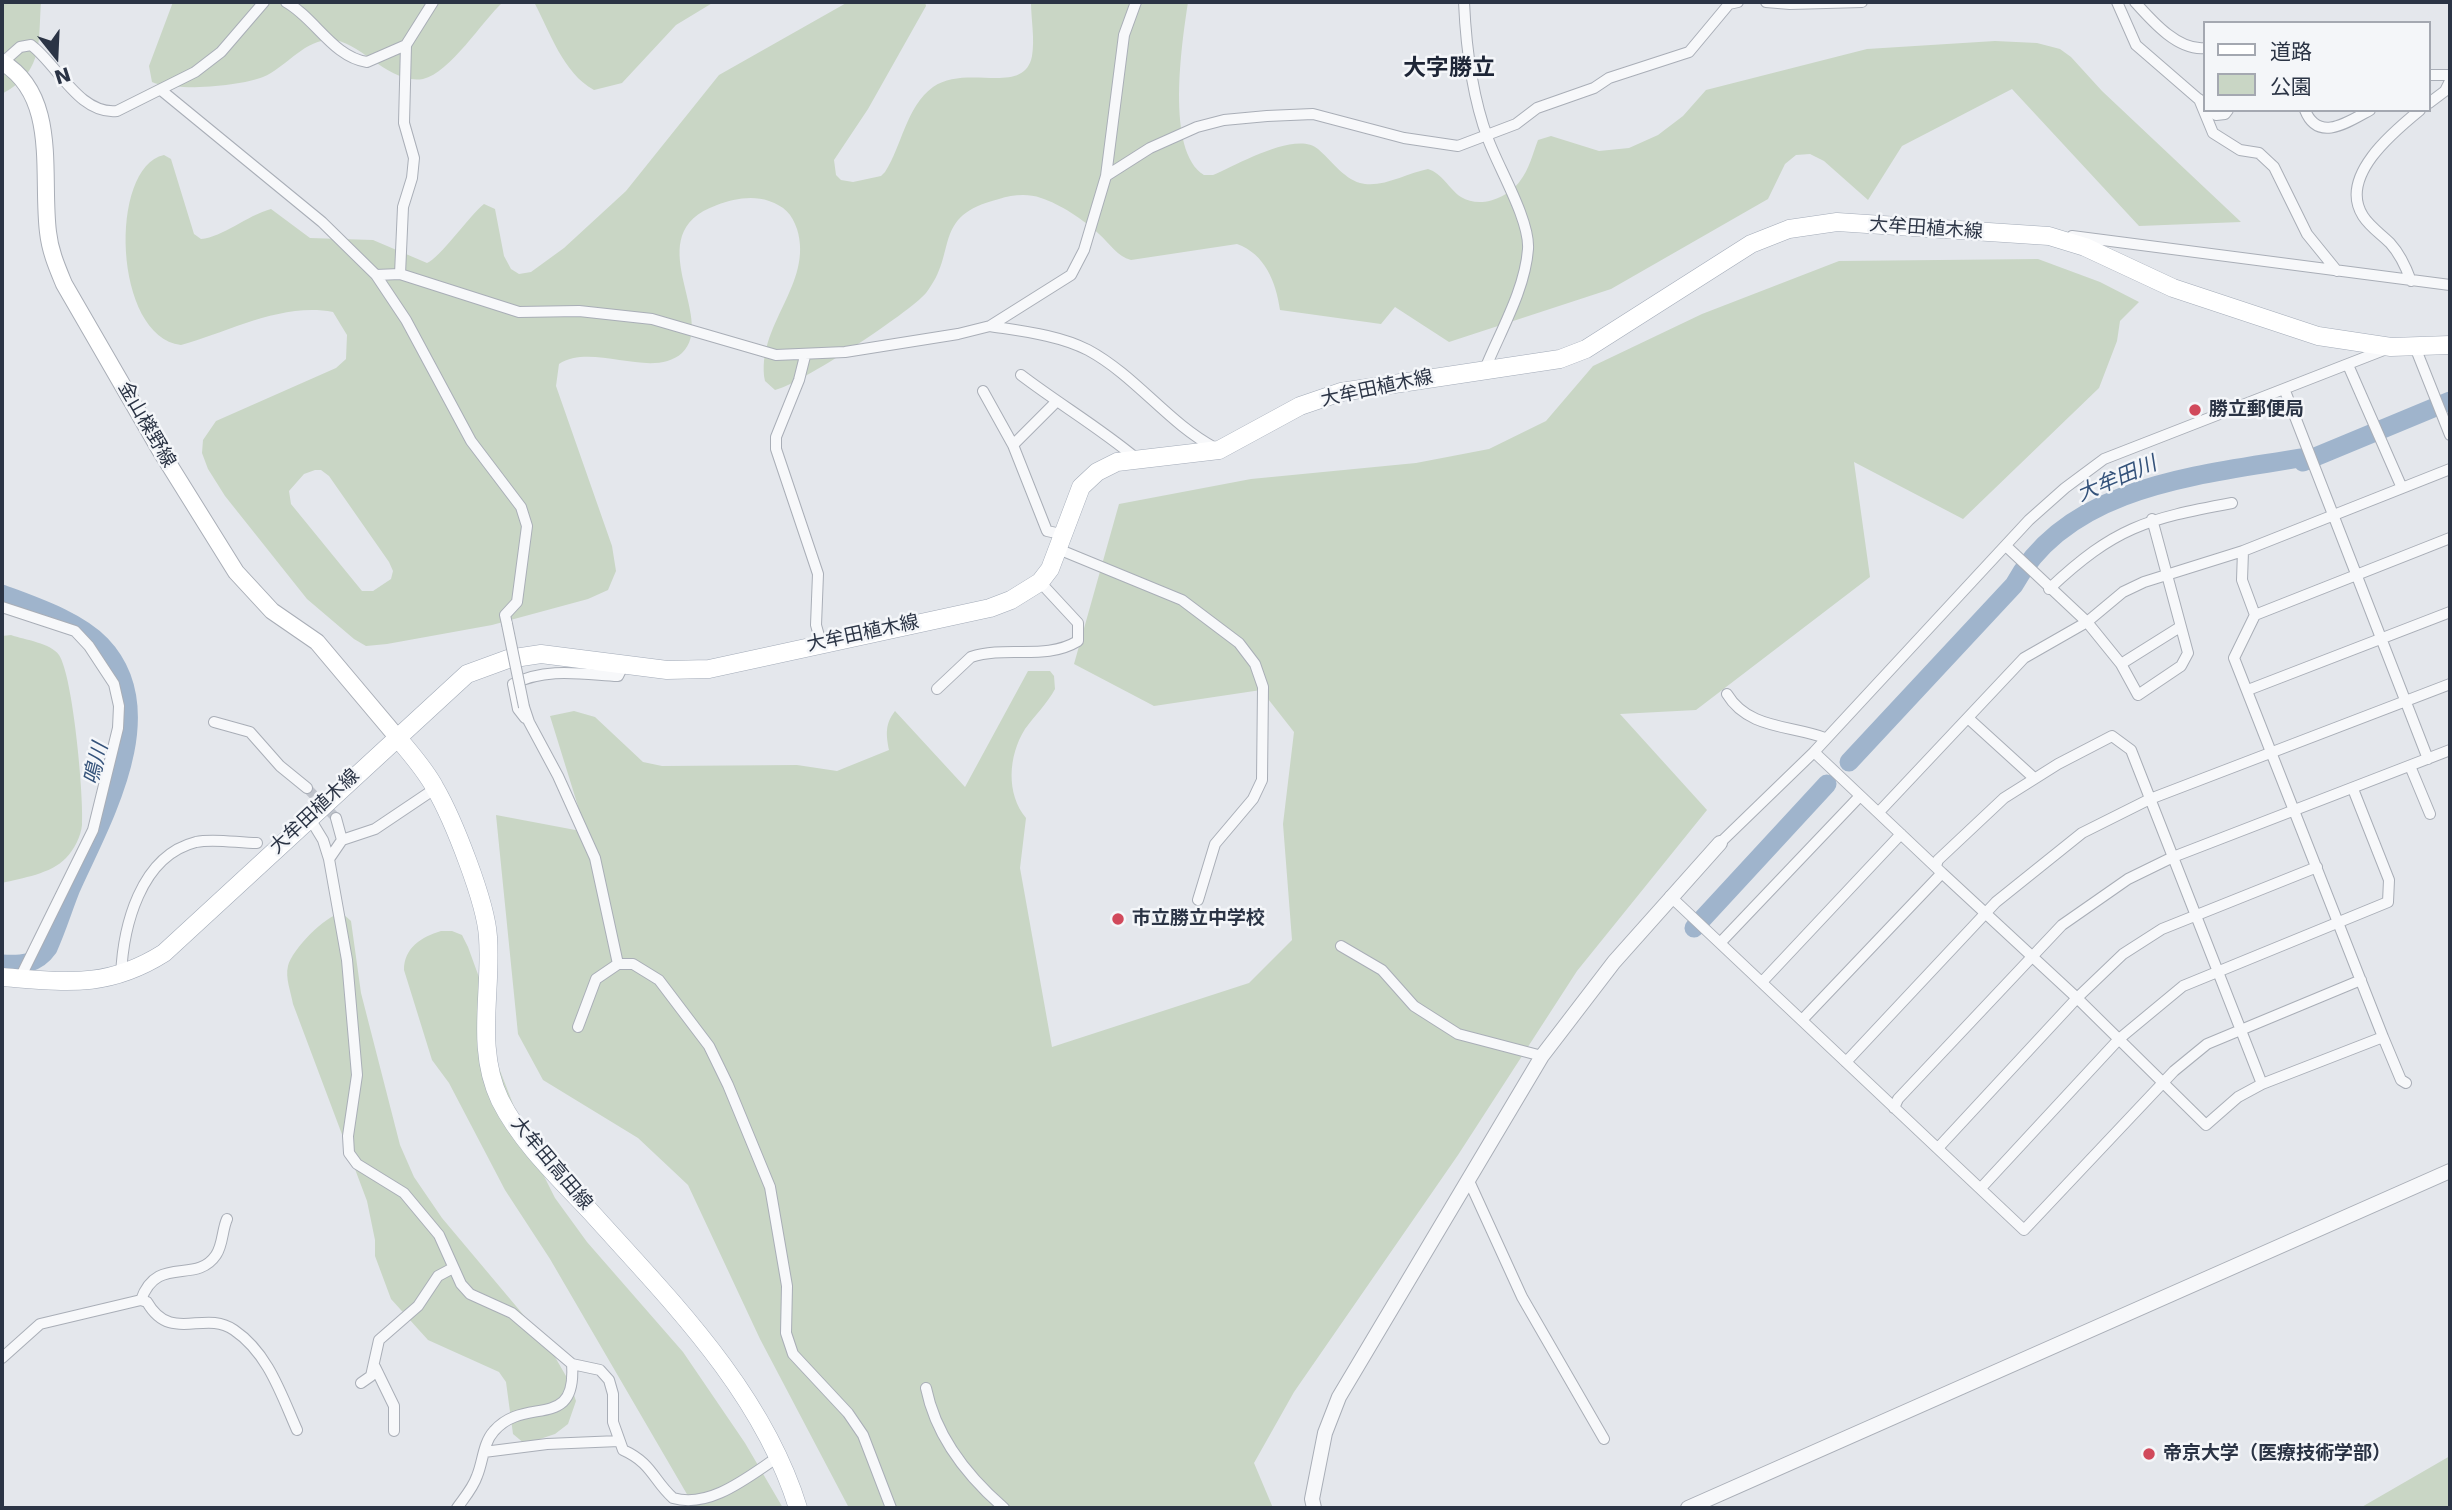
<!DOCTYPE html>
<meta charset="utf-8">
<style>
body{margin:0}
#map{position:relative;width:2452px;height:1510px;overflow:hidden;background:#e4e7ec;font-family:"DejaVu Sans","Noto Sans JP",sans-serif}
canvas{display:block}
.frame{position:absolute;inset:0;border:4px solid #2b3445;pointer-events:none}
.legend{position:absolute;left:2203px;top:21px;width:228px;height:91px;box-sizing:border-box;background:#f4f6f9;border:2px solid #a4a8b1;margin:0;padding:9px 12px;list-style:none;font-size:21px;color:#2b3445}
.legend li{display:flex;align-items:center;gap:14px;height:35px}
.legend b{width:35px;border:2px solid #a4a8b1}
.north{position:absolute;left:21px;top:21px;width:70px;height:70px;-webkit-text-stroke:5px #f4f6f9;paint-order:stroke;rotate:162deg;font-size:19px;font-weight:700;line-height:28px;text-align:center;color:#2b3445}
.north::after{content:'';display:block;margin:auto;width:24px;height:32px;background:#2b3445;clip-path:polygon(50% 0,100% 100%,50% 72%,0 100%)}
</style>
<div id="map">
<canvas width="2452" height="1510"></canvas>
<div class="frame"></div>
<ul class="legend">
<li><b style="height:9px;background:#fff"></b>道路</li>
<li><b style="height:19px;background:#c9d6c5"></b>公園</li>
</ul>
<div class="north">N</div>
</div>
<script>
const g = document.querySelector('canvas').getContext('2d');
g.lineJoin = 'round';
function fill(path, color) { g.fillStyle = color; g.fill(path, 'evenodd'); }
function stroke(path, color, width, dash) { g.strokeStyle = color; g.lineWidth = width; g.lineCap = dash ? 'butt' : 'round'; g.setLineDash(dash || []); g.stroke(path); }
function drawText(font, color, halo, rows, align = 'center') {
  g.font = font + ' "DejaVu Sans","Noto Sans JP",sans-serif'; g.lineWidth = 5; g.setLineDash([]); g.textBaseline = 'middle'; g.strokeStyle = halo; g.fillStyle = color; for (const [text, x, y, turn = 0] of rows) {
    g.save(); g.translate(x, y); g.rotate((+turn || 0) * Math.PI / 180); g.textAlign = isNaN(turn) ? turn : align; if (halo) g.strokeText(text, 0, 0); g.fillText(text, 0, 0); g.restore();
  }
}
const green = new Path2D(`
 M2,2h39c-3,42 3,69 -39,92z
 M173,2h330c-21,19 -53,71 -80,77 -36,6 -66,-43 -96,-39 -26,3 -42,28 -64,37 -22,9 -91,15 -111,5l-3,-16z
 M534,2h180l-38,23 -54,58 -28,7c-31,-17 -44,-58 -60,-88z
 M848,2h77l1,4 -58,103 -34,51 2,15 5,5 12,2 28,-6 4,-4c17,-26 21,-65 48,-85 34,-24 91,10 99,-31 3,-17 -1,-37 -1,-54h157c-6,40 -23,149 16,173h9c24,-10 83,-45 105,-26 13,11 25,29 42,34 21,6 47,-10 68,-14 14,4 21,20 33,28 19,12 47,1 59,-16 9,-11 13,-28 18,-41l13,-4 48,15 30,-3 29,-13 25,-19 23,-26 161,-41 128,-8 42,2 23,6 11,8 31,34 139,131 -102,4 -127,-137 -110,57 -34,54 -44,-39 -14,-7 -14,1 -11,9 -17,35 -157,90 -162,53 -54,-35 -14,17 -101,-14c-4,-28 -15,-56 -43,-66l-106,16c-14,-4 -21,-16 -32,-26 -15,-14 -39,-30 -58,-36 -14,-5 -29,-3 -42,1 -69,17 -40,53 -73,94 -17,20 -127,92 -151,97l-10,-9c-10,-55 49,-97 32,-152 -5,-15 -13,-23 -28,-28 -17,-6 -36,-2 -52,4 -82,29 2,114 -35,148 -30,27 -89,-11 -123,11l-3,22 56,160 4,25 -8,19 -20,9 -96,26 -105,19 -21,2 -12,-7 -47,-40 -82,-103 -17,-27 -6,-16 1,-13 13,-19 120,-53 10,-9 1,-24 -14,-23c-51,-10 -104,20 -152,33 -68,-8 -73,-178 -17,-190l7,4 23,75 7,5c22,-2 45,-23 70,-30l39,29 63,2 54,23c12,-4 42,-47 57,-59l11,5 9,47 7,13 8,5 12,-2 33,-24 62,-57 93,-116zM315,470h6l8,6 60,86 4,9 -2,8 -18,12h-11l-71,-87 -2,-13 15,-17z
 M2038,259l62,23 39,20 -19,19 -3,20 -18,47 -136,131 -109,-57 16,115 -174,133 -76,4 87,96 -130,161 -119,184 -164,237 -40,71 19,45h-424l-89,-169 -72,-154 -50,-47 -95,-58 -25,-46 -22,-219 90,17 -36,-116 24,-5 21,6 48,45 19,4 135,-1 40,6 52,-21c-3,-16 -4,-26 6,-39l70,76 63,-116h22l4,5 1,13c-8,15 -20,26 -30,40 -17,27 -19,65 1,89l-6,50 32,179 197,-64 43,-43 -9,-116 11,-92 -33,-42 -107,16 -80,-42 45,-160 132,-25 165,-16 73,-14 57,-28 47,-55 109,-52 137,-53z
 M11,635c14,5 40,8 48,20 14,21 25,142 23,170 -1,11 -8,25 -16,33 -15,16 -44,20 -64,25v-247z
 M342,913l9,8 10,72 39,152 14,32 28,41 105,125 23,40 6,18 -8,23 -13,10 -30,10 -12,-10 -7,-52 -7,-10 -71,-32 -37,-41 -16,-43v-16l-8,-39 -74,-197c-2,-12 -8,-26 -5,-38 4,-16 37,-51 54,-53z
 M441,931h11l10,4 6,12 20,55 6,53 36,93 25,50 32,44 96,110 62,91 38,65h-88l-145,-249 -45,-69 -56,-107 -17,-23 -28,-90c0,-22 17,-33 37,-39z
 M2450,1456v52h-90z`);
const river = new Path2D(`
 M2,594c31,12 75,26 99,51 64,67 0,176 -30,243 -8,20 -14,40 -23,60 -12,17 -27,17 -46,16
 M1849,762l165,-177c54,-100 187,-110 286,-127l3,4 147,-61
 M1694,928l133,-144`);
const minorTunnel = new Path2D(`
 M307,788l29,30`);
const minor = new Path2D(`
 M286,2c29,16 47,55 81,60l39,-17
 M1464,2c2,45 8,94 24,137 10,28 42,81 40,110 -3,41 -28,83 -43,120
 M1766,2l24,2 72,-2
 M2117,2l19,43 67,58
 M2135,2c17,19 43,49 70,46
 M2,63l18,-16 11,-2c26,19 48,70 86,66l78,-39 26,-20 43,-50
 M2429,75h21
 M161,90l161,132 54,53 30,45 65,121 50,66 6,19 -10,76 -12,13 2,9
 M2199,99l14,34 27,17 19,3 15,14 33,67 30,37
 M2429,103l16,-12 5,-10
 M2212,110l4,5 9,-1 3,-4
 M2305,110c13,33 43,12 65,0
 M1106,176l44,-28 47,-21 27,-7 43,-4 46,-2 91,24 54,8 58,-22 21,-16 57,-20 15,-10 80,-26 40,-48 9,-2
 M2072,236l378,49
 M400,274l3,-67 9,-29 2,-20 -10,-35 2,-78 27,-43
 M376,275l24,-1 119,38 60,-1 73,8 124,36 69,-3 113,-18 32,-8 81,-51 13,-25 22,-74 18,-141 12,-33
 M2411,281c-5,-14 -11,-27 -21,-38 -9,-9 -20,-16 -27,-27 -25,-39 30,-84 57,-106
 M990,326c31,5 69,9 98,24 48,26 80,73 127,98
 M2415,347l35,88
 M805,356l-6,24 -23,57v12l42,125 -2,51 5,18
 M2348,365l54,123
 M1021,375c38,29 79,53 116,84
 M983,391l30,54 34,86 14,3
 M2285,391l143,368
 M1013,445l43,-43
 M2006,546l81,76 34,42 17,31 43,-29 7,-13 -36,-134
 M1058,549l124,51 57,43 16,21 8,23 -1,93 -9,19 -38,45 -17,56
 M2243,551l-1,29 13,35
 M2049,589c66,-62 97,-70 183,-86
 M2,607l73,24 14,15 25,38 5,22 -1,22 -25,102 -73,148
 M2121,664l59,-37
 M937,689l34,-32c36,-12 74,4 107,-16v-18l-38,-41
 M2248,690l202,-78
 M1727,694c21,35 63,31 98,44
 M524,707l5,15 29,54 37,82 23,106
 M525,718l-7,-9 -5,-25c33,-17 69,-10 105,-8l6,-12
 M1968,718l66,60
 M214,722l36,10 30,34 27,22
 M2410,766l20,48
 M1879,812l145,-154 63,-36 36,-30 21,-10 99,-31 207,-82
 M309,817l14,23 6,19 18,101 10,115 -9,61 1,17 8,11 47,29 35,42 22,49 9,10 42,19 60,51 28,6 9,10 4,14v28l10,28c29,13 30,30 50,48 37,11 76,-22 105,-41
 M342,840l33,-11 61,-41
 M1720,843l94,-91 215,-232 36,-32 39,-29 285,-111
 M329,859l13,-19 -6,-22
 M1936,866l2,-6 66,-62 54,-34 54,-28 19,14 131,334
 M1942,873l135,125 129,127 32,-28 24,-13 121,-47 -149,-379 21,-43 195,-77
 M1670,896l354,334 150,-159 33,-27 154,-64
 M1720,943l140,-147
 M1341,946l41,24 32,36 44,28 84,22
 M121,976c2,-49 19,-120 75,-134 18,-4 42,1 61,1
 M1762,982l139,-148
 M1802,1020l140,-147 -128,-121
 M578,1027l18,-48 22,-15h15l26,16 50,66 19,39 42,102 17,99 -1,47 7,21 55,59 15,22 28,73
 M2383,1037l18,43 5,3
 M1846,1062l150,-160 86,-69 68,-34 300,-115
 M1894,1108l4,-9 164,-174 66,-46 45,-22 277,-107
 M1938,1148l139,-150 46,-44 39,-25 155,-62
 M1469,1181l53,116 82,142
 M1981,1188l138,-149 64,-53 205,-84 1,-22 -36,-91
 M141,1300l6,2c24,42 57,7 87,28 34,23 47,64 63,100
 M2,1358l38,-34 101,-24c16,-46 55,-15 75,-45 7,-10 6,-25 11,-36
 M375,1367l19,39v25
 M361,1383l10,-7 8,-36 39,-34 20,-30 15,-8
 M926,1388c10,49 41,88 78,120
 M484,1452l63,-8 72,-3
 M457,1508c7,-10 16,-20 20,-32 6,-14 6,-33 17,-45 31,-36 83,1 78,-67`);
const tertiary = new Path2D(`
 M1314,1508l-2,-9 13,-66 14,-36 203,-341 72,-94 106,-119
 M1688,1508l762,-337`);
const secondary = new Path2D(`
 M2,62c57,34 39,113 46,170 2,19 9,35 16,52l96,166 76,122 36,39 45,31 80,95`);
const primary = new Path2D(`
 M397,737c13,16 28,32 38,51 18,31 51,114 53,149 4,55 -13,111 12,163 21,42 58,77 90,111 80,89 172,180 208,297
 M2,977c63,5 105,12 162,-24l303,-279 41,-15 33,-5 126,16 42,-1 281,-61 21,-8 29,-18 10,-13 31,-82 16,-15 20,-10 102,-12 81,-44 41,-14 219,-33 26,-10 165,-105 38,-15 48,-7 212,14 36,11 88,41 145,48 73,11 59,-2`);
const minorBridge = new Path2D(`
 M507,624l17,83`);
const markers = [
 [2195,410,7,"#d1495b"],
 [1118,919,7,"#d1495b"],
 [2149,1454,7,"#d1495b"]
];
const streetNames = [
 ["大牟田植木線",1926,229,4],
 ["大牟田植木線",1377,389,-12],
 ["金山檪野線",146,425,60],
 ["大牟田植木線",863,634,-12],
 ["大牟田植木線",315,812,-43],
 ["大牟田高田線",551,1164,50]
];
const poiNames = [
 ["勝立郵便局",2209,410],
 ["市立勝立中学校",1132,919],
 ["帝京大学（医療技術学部）",2163,1454]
];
const waterNames = [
 ["大牟田川",2117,480,-23],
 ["鳴川",97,764,-76]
];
const quarterNames = [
 ["大字勝立",1449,69]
];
fill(green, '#c9d6c5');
stroke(river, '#9fb4cc', 19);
stroke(minorTunnel, '#bfc3cb', 10, [10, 5]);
stroke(minor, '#a9aeb7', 12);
stroke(tertiary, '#a9aeb7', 16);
stroke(secondary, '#a9aeb7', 18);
stroke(primary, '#a3abb8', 19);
stroke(minor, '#f7f8fa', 10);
stroke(tertiary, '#f7f8fa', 14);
stroke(secondary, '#fff', 16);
stroke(primary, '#fff', 18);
stroke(minorBridge, '#a9aeb7', 12, []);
stroke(minorBridge, '#f7f8fa', 10);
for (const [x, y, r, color] of markers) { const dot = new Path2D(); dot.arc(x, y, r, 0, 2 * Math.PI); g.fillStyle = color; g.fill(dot); stroke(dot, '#f4f6f9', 2.5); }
drawText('19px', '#2b3445', '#f4f6f9', streetNames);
drawText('bold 19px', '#2b3445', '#f4f6f9', poiNames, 'left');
drawText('italic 21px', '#34527a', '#f4f6f9', waterNames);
drawText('bold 23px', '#1d2536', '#f4f6f9', quarterNames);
</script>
